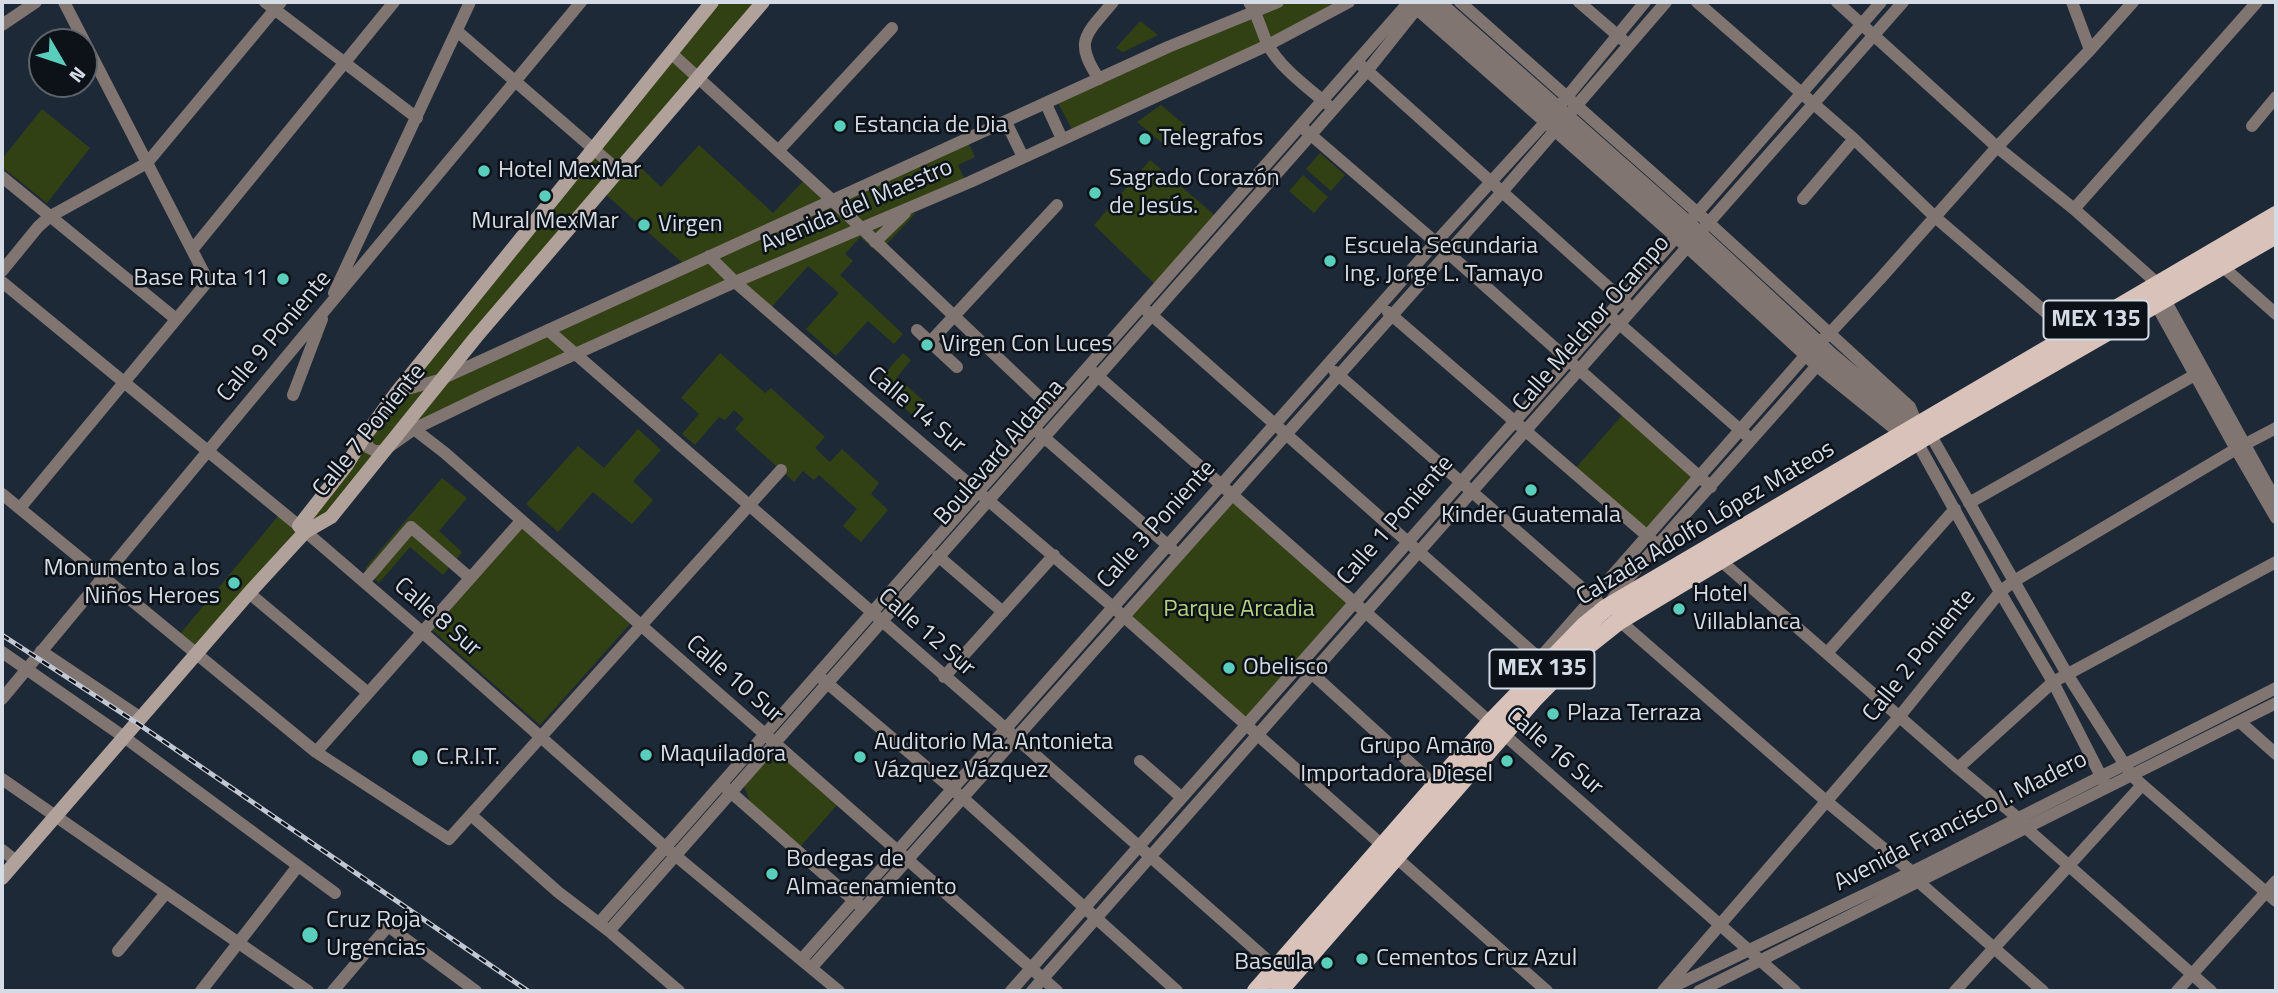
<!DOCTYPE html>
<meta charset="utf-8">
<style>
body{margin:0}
#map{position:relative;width:2278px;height:993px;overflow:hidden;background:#1e2938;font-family:"Titillium Web",sans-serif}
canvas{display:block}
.frame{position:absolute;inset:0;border:4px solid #d5dce6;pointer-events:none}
.north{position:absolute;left:28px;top:28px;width:70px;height:70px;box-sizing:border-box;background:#0d1218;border:2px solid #5d636a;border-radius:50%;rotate:129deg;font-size:19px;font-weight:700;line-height:28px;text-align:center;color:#d5dce6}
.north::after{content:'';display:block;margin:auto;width:24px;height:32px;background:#5acebd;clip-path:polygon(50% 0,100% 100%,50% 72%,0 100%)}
</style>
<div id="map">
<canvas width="2278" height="993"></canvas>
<div class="frame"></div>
<div class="north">N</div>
</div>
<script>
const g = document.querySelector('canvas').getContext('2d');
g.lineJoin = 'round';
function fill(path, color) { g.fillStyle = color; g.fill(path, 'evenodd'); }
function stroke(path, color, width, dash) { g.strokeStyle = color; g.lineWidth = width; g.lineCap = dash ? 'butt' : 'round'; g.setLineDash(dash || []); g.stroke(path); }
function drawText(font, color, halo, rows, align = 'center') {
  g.font = font + ' "Titillium Web",sans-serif'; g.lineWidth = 5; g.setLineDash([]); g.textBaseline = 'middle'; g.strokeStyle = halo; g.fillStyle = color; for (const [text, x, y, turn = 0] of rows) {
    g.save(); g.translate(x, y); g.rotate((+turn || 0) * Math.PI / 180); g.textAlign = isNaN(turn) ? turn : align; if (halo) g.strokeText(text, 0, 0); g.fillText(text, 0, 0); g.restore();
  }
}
const green = new Path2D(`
 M713,2h50l-132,156 30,29 38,-42 74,68 34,-36 26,23 134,-60 8,17 -17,8 8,18 -57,27 6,4 -37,39 -18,-16 -15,17 8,7 -13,14 63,59 -9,10 -26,-23 -32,35 -30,-27 33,-36 -31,-27 -40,45 -34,-30 -320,144 33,-44 239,-115 -84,-75 -272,325 -25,14 41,-64z
 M1278,2h71l-275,131 -18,-34z
 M1140,21l18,14 -35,17 -7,-4z
 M1161,105l25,21 -19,21 -30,-25z
 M42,109l48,39 -43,55 -45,-36v-8z
 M1320,153l25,22 -14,16 -25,-22z
 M1150,160l68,58 -60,69 -64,-62z
 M1303,175l25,22 -14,16 -25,-22z
 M720,353l45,40 6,-5 54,49 -10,11 15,14 12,-13 37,34 -8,11 17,16 -27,32 -18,-16 14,-17 -38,-34 -5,5 -11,-9 -9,11 -59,-53 9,-10 -10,-9 -9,10 -6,-3 -24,28 -13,-11 17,-20 -18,-16z
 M903,353l8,7 -14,17 31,28 -12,13 -40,-35z
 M1626,411l74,66 -52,59 -75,-65z
 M638,429l23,21 -28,31 20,19 -21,24 -39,-32 -35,40 -32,-28 52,-58 26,22z
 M442,478l25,20 -28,33 23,21 -19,23 -33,-28 -31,36 -14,-15z
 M1232,496l121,107 -108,122 -120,-108z
 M279,515l23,16 -104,119 -18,-16z
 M521,526l109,98 -90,101 -110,-97z
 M775,751l63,53 -38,43 -50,-45 -6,-16z`);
const minor = new Path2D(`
 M265,2l152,116
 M1249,2c9,13 12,28 18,41 12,24 40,44 60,61
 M1425,2l388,346 86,73
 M1440,2l260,230 130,120 87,73
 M1460,2l249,221 201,184 7,17
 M1579,2l44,38
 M1697,2l157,137 81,78 136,117
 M1837,2l160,145 77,62 84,75 7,16 111,201
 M2072,2l18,48
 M1411,4l276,243 130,119 84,68
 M2,25l34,-23
 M457,31l162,140
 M671,53l162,148 218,207
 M1362,66l265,238
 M1099,79c-26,-39 -13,-44 14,-77
 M1046,104l16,35
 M1006,122l17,35
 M2252,126l24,-29
 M1304,129l143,123 264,235
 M778,151l114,-123
 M2,177l174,142
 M1803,199l51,-60
 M2074,209l183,-207
 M875,242l30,-29
 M192,250l202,-248
 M709,256l26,26 137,119 241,206 434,384
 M2222,266l54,48
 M2,271l36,-44 11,-10 98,-54 134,-161
 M2,282l297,244 122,105 244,216 174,144
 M334,293l136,-291
 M2152,297l84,152 40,69
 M1147,311l393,348
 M1388,312l264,228
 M1615,320l131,115
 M548,330l458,399 276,244
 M917,330l40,37
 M930,342l127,-137
 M1092,371l703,620
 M1335,372l263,230
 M397,392l42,-12 729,-333 110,-45
 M293,395l29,-76
 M414,429l31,24 612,538
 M1038,432l134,117
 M1930,434l137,240 65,102 144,125
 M364,437l5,11 6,3h8l31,-22 77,-37 244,-110 235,-100 298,-137 81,-43
 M1917,442l83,150 53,90 51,100
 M2,494l314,258 133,87 332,-369
 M1969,503l231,-131
 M20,508l188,-227 -144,-279
 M938,556l65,56
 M1720,560l238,208 60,50 8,10 185,163
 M364,582l47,-55 59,51
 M249,593l118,99
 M1609,604l15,-21 198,-223
 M1614,616l212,185 86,71 8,11 123,108
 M41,651l100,67
 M2,652l122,85 211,156
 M1827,653l128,-144
 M1306,668l134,122
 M1525,675l280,-319 24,-22 51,-55 117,-132 93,-97 43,-48
 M820,677l144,122 213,192
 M944,677l110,-122
 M2,699l579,-697
 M2240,722l36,32
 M316,752l205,-231
 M1140,761l41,36
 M1958,768l95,-86 223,-120
 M2,779l306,212
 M726,788l133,117
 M471,815l87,77 51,39 70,60
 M2,850l14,11
 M599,923l810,-921
 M609,931l758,-860 55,-69
 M118,951l48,-58
 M802,959l634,-717 116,-127 93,-113
 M812,967l689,-774 165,-191
 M1668,989l244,-117 364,-184
 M201,991l97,-125
 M333,991l55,-65 88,65
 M1011,991l558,-631 312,-358
 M1032,991l871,-989
 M1663,991l236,-274 101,-125 14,-11 222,-132 40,-21
 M1699,991l577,-288
 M1955,991l187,-206
 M2177,991l99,-110`);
const secondary = new Path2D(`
 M299,526l47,-60 18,-29 33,-45 315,-390
 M2,878l247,-285 56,-61 26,-15 145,-180 287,-335`);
const primary = new Path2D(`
 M1256,991l234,-268 94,-97 22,-18 670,-393
 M1279,991l254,-291 47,-48 39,-31 311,-187 346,-199`);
const rail = new Path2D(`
 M2,635l135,88 391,268`);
const markers = [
 [840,126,7,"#5acebd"],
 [1145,139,7,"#5acebd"],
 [484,171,7,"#5acebd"],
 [1095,193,7,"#5acebd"],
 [545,196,7,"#5acebd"],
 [644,225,7,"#5acebd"],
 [1330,261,7,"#5acebd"],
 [283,279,7,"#5acebd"],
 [927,345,7,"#5acebd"],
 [1531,490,7,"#5acebd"],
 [234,583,7,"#5acebd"],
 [1679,609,7,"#5acebd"],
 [1229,668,7,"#5acebd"],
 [1553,714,7,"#5acebd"],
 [646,755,7,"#5acebd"],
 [860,757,7,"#5acebd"],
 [420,758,9,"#5acebd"],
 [1507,761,7,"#5acebd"],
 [772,874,7,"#5acebd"],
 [310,935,9,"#5acebd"],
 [1362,959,7,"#5acebd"],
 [1327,963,7,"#5acebd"]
];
const shields = [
 [2096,320,105],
 [1542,669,105]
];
const shieldNames = [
 ["MEX 135",2096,320],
 ["MEX 135",1542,669]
];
const poiNames = [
 ["Estancia de Dia",854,126],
 ["Telegrafos",1159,139],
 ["Hotel MexMar",498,171],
 ["Sagrado Corazón",1109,179],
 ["de Jesús.",1109,207],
 ["Mural MexMar",545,222,"center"],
 ["Virgen",658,225],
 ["Escuela Secundaria",1344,247],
 ["Ing. Jorge L. Tamayo",1344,275],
 ["Base Ruta 11",269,279,"right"],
 ["Virgen Con Luces",941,345],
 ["Kinder Guatemala",1531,516,"center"],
 ["Monumento a los",220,569,"right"],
 ["Niños Heroes",220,597,"right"],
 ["Hotel",1693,595],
 ["Villablanca",1693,623],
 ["Obelisco",1243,668],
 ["Plaza Terraza",1567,714],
 ["Auditorio Ma. Antonieta",874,743],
 ["Vázquez Vázquez",874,771],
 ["Grupo Amaro",1493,747,"right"],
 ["Importadora Diesel",1493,775,"right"],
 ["Maquiladora",660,755],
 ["C.R.I.T.",436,758],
 ["Bodegas de",786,860],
 ["Almacenamiento",786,888],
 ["Cruz Roja",326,921],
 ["Urgencias",326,949],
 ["Cementos Cruz Azul",1376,959],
 ["Bascula",1313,963,"right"]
];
const streetNames = [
 ["Avenida del Maestro",857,207,-23],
 ["Calle Melchor Ocampo",1592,324,-49],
 ["Calle 9 Poniente",275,337,-50],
 ["Calle 14 Sur",916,411,40],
 ["Calle 7 Poniente",370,431,-51],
 ["Boulevard Aldama",1000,453,-49],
 ["Calle 1 Poniente",1396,521,-49],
 ["Calzada Adolfo López Mateos",1706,524,-31],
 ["Calle 3 Poniente",1157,525,-48],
 ["Calle 8 Sur",437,618,41],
 ["Calle 12 Sur",926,633,41],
 ["Calle 2 Poniente",1920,656,-51],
 ["Calle 10 Sur",734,680,41],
 ["Calle 16 Sur",1554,752,41],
 ["Avenida Francisco I. Madero",1961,822,-27]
];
const parkNames = [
 ["Parque Arcadia",1239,610]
];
fill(green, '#324114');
stroke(minor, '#807571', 12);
stroke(secondary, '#b1a19b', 14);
stroke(primary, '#d8c2ba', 18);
stroke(rail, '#c1c8d3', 5);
stroke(rail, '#0d1218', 2.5, [8]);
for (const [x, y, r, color] of markers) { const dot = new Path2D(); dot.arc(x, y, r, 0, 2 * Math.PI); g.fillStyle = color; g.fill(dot); stroke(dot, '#0d1218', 2.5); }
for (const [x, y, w] of shields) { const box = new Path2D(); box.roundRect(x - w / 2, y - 19.5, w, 39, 5); g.fillStyle = '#0d1218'; g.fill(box); stroke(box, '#d5dce6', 2); }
drawText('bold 23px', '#d5dce6', null, shieldNames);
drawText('24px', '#d5dce6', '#0d1218', poiNames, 'left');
drawText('24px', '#d5dce6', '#0d1218', streetNames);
drawText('24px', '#b4d27e', '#0d1218', parkNames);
</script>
